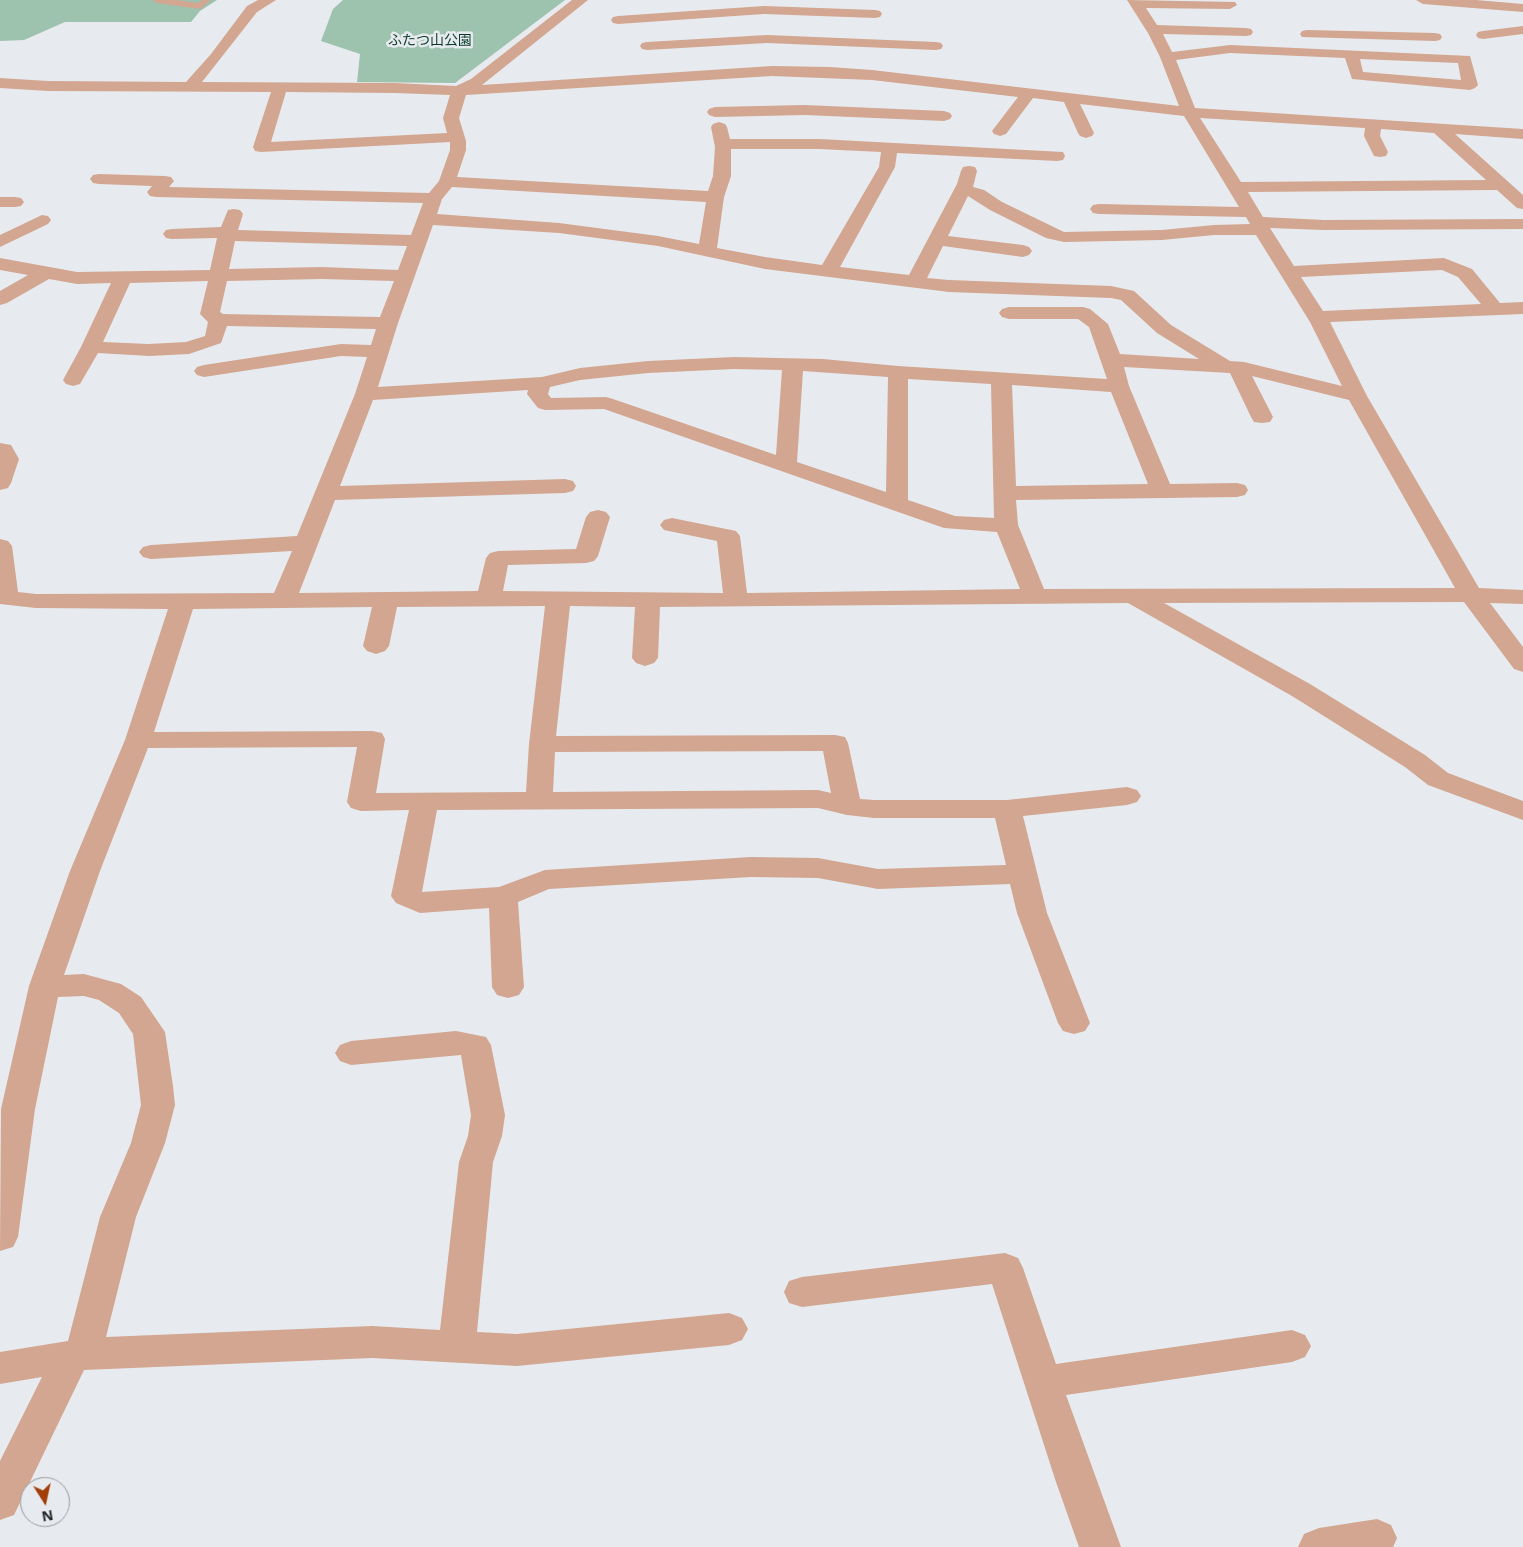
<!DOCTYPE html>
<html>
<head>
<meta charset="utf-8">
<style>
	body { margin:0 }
	#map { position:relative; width:1523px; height:1547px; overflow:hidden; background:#e7ebef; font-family:"Noto Sans",sans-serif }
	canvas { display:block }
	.north { position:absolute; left:20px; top:1477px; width:50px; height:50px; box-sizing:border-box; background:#e7ebef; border:1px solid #989b9e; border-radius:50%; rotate:170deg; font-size:14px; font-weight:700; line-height:20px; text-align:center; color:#212224 }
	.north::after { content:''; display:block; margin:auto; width:18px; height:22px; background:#a23e08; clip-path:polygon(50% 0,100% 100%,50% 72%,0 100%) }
</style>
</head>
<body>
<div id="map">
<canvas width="1523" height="1547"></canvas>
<div class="north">N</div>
</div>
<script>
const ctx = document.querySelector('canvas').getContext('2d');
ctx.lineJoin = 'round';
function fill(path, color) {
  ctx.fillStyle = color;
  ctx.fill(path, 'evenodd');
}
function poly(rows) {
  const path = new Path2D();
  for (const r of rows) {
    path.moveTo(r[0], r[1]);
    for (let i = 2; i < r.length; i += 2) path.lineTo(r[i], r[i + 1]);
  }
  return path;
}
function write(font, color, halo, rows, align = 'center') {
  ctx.font = font + ' "Noto Sans","Noto Sans JP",sans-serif';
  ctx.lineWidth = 5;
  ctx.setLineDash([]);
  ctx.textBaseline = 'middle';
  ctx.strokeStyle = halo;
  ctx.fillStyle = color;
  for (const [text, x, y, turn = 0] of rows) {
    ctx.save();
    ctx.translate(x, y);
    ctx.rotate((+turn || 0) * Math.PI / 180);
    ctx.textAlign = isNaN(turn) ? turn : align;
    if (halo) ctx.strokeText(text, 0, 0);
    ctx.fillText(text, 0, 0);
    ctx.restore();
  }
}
fill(poly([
	[0,0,217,0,200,11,191,22,65,22,24,40,0,41],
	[343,0,565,0,455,83,357,82,360,54,321,41,333,9]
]), '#9dc2ad');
fill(poly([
	[153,0,176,0,198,3,202,0,211,0,200,9,157,3,153,0]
]), '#d2a690');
fill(poly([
	[258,0,276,0,257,12,202,82,395,83,456,86,471,79,572,0,588,0,482,85,772,66,830,67,872,70,1179,106,1160,57,1148,33,1127,0,1235,2,1237,5,1230,9,1146,8,1157,25,1246,28,1251,29,1253,32,1251,35,1246,36,1163,34,1172,52,1230,45,1470,56,1478,85,1475,88,1470,90,1352,79,1345,58,1230,53,1176,60,1195,108,1523,129,1523,139,1455,134,1523,195,1523,209,1517,208,1497,190,1248,192,1263,217,1324,220,1523,219,1523,229,1324,230,1270,228,1294,266,1444,258,1472,269,1500,303,1523,302,1523,314,1330,322,1367,396,1479,588,1523,590,1523,604,1490,603,1523,647,1523,672,1514,669,1464,602,1164,603,1310,684,1425,755,1448,773,1523,801,1523,820,1428,785,1405,767,1292,696,1128,603,660,607,658,658,654,663,645,666,636,663,632,658,635,607,570,606,556,736,835,735,845,737,848,743,860,799,874,800,1007,800,1127,787,1137,790,1141,796,1137,802,1127,805,1023,816,1047,913,1090,1023,1085,1031,1074,1034,1063,1031,1058,1023,1017,913,1010,884,878,889,818,878,751,877,549,889,518,902,524,987,519,995,508,998,497,995,492,987,489,908,420,913,396,903,391,896,409,810,361,811,351,808,347,802,357,747,148,748,100,871,64,975,84,974,121,984,141,997,165,1032,173,1086,175,1105,165,1143,136,1217,106,1337,372,1326,440,1330,459,1162,468,1136,471,1115,461,1055,351,1065,340,1061,335,1053,340,1045,351,1041,456,1031,486,1037,491,1045,505,1115,502,1136,493,1162,477,1332,517,1334,729,1313,742,1318,748,1329,742,1340,729,1345,517,1366,372,1358,84,1370,14,1515,0,1520,0,1461,42,1377,0,1384,0,1352,68,1341,100,1217,131,1143,141,1105,133,1034,119,1013,99,1000,84,996,58,997,35,1109,18,1237,13,1247,0,1251,1,1109,29,986,70,871,125,740,168,609,36,608,0,604,0,539,8,541,12,546,18,592,36,594,274,593,292,551,151,559,143,557,139,552,143,547,151,545,297,536,355,394,367,357,341,356,204,377,197,375,194,371,197,367,204,365,341,344,371,345,376,329,227,326,221,343,189,354,149,356,98,353,80,384,73,386,66,384,63,380,81,347,111,283,77,284,49,279,7,303,0,305,0,291,28,275,0,270,0,258,77,272,210,270,217,238,172,239,166,238,163,234,166,230,172,229,221,227,228,210,234,209,240,210,243,214,238,230,411,235,423,203,156,197,150,196,147,192,152,186,99,184,93,183,90,179,93,175,99,174,165,176,171,177,174,181,169,187,429,193,439,181,450,150,450,142,261,152,255,151,253,147,271,92,48,91,0,88,0,78,48,81,186,82,211,54,247,6,258,0],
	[1360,59,1458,63,1461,80,1363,72,1360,59],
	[772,76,872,80,1018,97,992,131,994,134,1000,136,1006,134,1033,98,1064,102,1078,133,1080,136,1086,138,1092,136,1094,133,1080,104,1184,116,1239,207,1099,204,1093,205,1090,209,1093,213,1099,214,1246,217,1250,224,1214,225,1162,230,1064,232,1002,202,984,190,973,187,977,171,975,167,969,166,963,167,961,171,957,184,909,275,840,267,895,167,897,153,1057,161,1063,160,1065,156,1063,152,819,139,730,139,727,127,725,124,719,122,713,124,711,127,715,147,713,176,708,191,457,177,466,150,466,141,459,118,466,95,772,76],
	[286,92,395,93,450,95,443,118,447,133,271,142,286,92],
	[1200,118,1365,128,1364,136,1374,156,1380,157,1386,156,1388,152,1380,136,1381,129,1434,133,1486,180,1241,182,1200,118],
	[731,149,819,149,881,152,879,167,822,265,765,257,717,248,724,197,731,176,731,149],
	[452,187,706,202,699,244,658,236,559,223,437,214,442,199,452,187],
	[968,196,990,210,1046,238,1064,242,1162,240,1214,235,1256,235,1310,322,1342,386,1244,362,1230,361,1171,325,1134,291,1111,286,949,280,927,278,943,246,1023,257,1029,255,1032,251,1029,247,1023,245,948,236,968,196],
	[433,225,559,233,658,246,765,269,949,292,1111,298,1121,300,1157,333,1199,359,1120,354,1108,324,1090,309,1083,307,1009,307,1002,309,999,313,1002,317,1009,319,1078,319,1089,327,1107,379,898,366,823,359,734,357,648,361,580,368,542,377,378,387,398,323,433,225],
	[235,241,407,246,398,270,322,267,229,269,235,241],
	[1442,270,1458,277,1481,304,1323,311,1301,277,1442,270],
	[322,279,394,281,380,317,223,314,220,312,227,281,322,279],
	[208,281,200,314,208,322,205,336,186,342,149,344,103,342,130,283,208,281],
	[1124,367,1230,373,1251,417,1254,422,1262,423,1270,422,1273,417,1252,376,1349,400,1455,588,1044,589,1018,525,1016,500,1237,497,1245,495,1248,490,1245,485,1237,483,1170,484,1129,386,1124,367],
	[734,369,782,370,776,455,613,399,606,397,551,398,548,394,550,387,580,380,648,373,734,369],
	[803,371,888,377,886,492,797,462,803,371],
	[908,379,991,384,994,518,955,516,908,500,908,379],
	[1012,385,1111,392,1148,484,1016,486,1012,385],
	[528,390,527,394,538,408,545,410,604,409,944,528,997,532,1020,589,747,593,740,536,736,531,672,518,664,520,660,525,664,530,717,541,723,593,503,591,508,565,586,563,594,561,598,556,610,517,606,512,598,510,590,512,586,517,576,549,498,551,490,553,486,558,478,591,299,593,335,500,565,493,573,491,576,486,573,481,565,479,340,486,373,400,528,390],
	[545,606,529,744,526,792,376,793,385,739,382,733,372,731,154,732,193,609,372,607,363,646,367,651,376,654,385,651,389,646,397,607,545,606],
	[823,751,831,793,818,790,553,792,555,752,823,751],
	[818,808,847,815,874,818,995,818,1006,865,878,869,818,858,751,857,545,870,499,887,422,892,437,810,818,808],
	[1416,0,1476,0,1523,4,1523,12,1423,4,1416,0],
	[764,6,875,10,880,11,882,14,880,17,875,18,764,14,618,24,613,23,611,20,613,17,618,16,764,6],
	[1523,26,1523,34,1483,39,1478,38,1476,35,1478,32,1483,31,1523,26],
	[1307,30,1435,33,1440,34,1442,37,1440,40,1435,41,1302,37,1300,34,1302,31,1307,30],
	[767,35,936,42,941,43,943,46,941,49,936,50,767,43,647,50,642,49,640,46,642,43,647,42,767,35],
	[805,105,944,111,950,113,952,116,950,119,944,121,805,115,715,117,709,115,707,112,709,109,715,107,805,105],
	[0,197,15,197,21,198,24,202,21,206,15,207,0,207,0,197],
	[42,215,48,216,51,220,48,224,0,247,0,235,42,215],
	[0,443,11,445,19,459,11,483,8,488,0,490,0,443],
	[1005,1253,1018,1258,1023,1268,1056,1364,1292,1330,1305,1335,1311,1346,1305,1357,1292,1362,1066,1395,1121,1547,1079,1547,1056,1482,992,1284,802,1307,789,1303,784,1292,789,1281,802,1277,1005,1253],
	[1377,1519,1391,1525,1397,1538,1393,1547,1298,1547,1304,1534,1319,1528,1377,1519]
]), '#d2a690');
write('14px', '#0a3a26', '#e7ebef', [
	["ふたつ山公園",430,41]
]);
</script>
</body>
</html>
